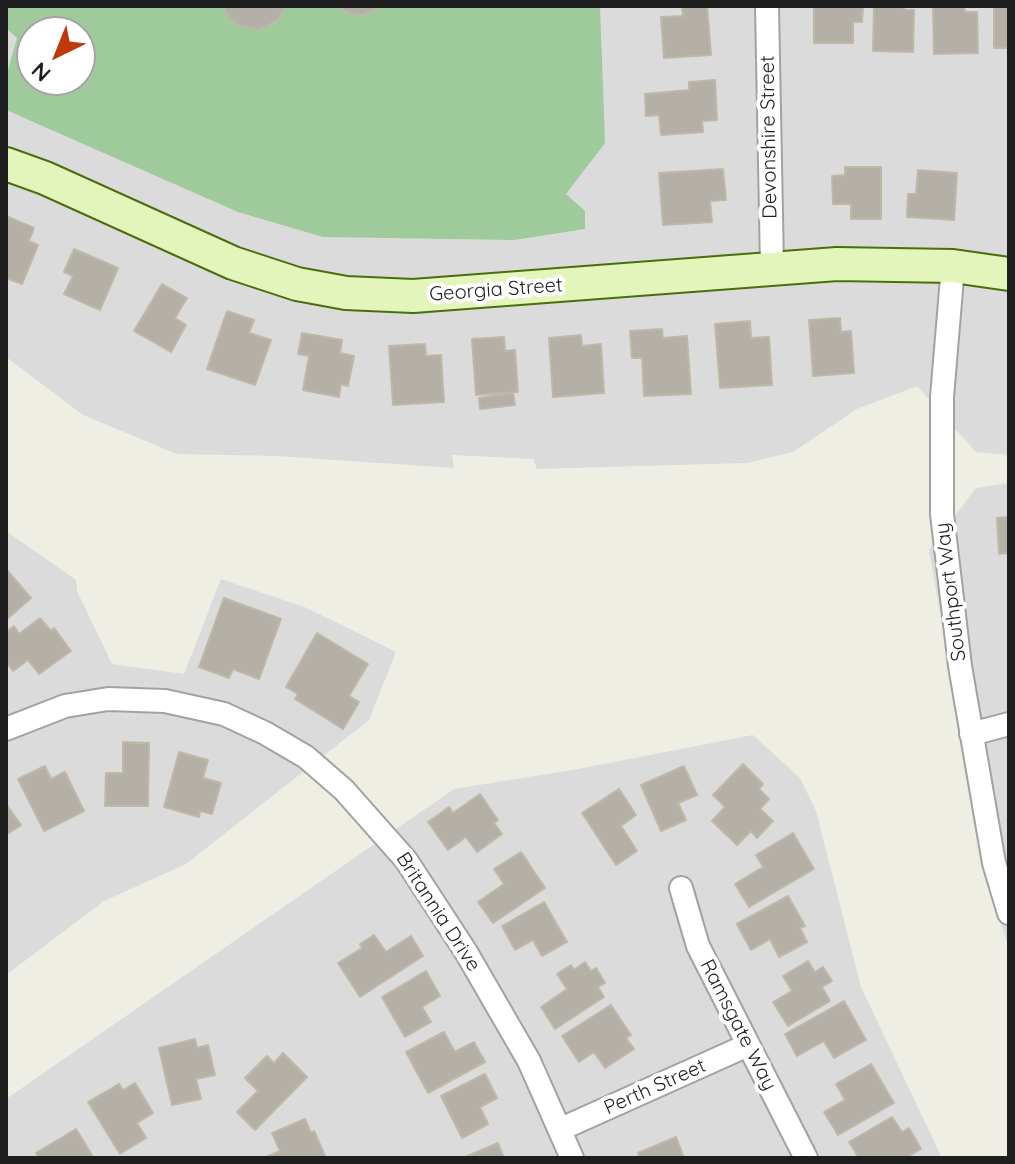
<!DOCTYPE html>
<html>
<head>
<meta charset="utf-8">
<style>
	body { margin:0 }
	#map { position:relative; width:1015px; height:1164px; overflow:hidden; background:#eeeee5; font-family:Quicksand,sans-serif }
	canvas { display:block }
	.frame { position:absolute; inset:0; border:8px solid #1e1e1e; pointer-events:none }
	.north { position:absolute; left:16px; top:16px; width:80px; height:80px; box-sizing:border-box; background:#fff; border:2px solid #a5a5a5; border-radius:50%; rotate:223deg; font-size:22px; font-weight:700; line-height:32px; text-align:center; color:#1e1e1e }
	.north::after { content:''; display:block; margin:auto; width:28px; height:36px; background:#bf390d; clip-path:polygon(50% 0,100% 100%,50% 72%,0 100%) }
</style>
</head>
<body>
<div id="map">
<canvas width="1015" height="1164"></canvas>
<div class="frame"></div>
<div class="north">N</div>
</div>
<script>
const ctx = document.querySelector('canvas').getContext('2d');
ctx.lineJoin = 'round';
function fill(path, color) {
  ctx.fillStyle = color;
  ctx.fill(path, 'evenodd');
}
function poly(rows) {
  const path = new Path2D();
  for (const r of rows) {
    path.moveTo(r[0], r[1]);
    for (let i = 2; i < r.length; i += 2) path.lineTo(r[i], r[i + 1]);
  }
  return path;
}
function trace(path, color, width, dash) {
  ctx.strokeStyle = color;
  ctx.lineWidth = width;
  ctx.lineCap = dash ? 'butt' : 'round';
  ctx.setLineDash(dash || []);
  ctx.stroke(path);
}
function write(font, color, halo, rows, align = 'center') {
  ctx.font = font + ' Quicksand,sans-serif';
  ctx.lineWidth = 8;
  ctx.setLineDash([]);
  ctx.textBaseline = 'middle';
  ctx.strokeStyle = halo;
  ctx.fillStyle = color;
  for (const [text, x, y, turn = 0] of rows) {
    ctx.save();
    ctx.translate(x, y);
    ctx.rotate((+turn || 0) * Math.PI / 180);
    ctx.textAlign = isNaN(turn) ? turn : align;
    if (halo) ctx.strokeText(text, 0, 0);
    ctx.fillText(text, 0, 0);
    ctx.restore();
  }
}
fill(poly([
	[6,6,1009,6,1009,455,976,452,917,386,857,409,793,452,747,463,537,469,533,459,452,455,454,468,276,456,177,454,83,415,6,357],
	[32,32,80,32,80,80,32,80],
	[1009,483,1009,948,987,883,929,550,976,488],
	[6,531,76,580,77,591,112,664,184,674,221,579,307,608,396,652,369,720,186,864,104,901,6,975],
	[753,735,800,778,816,811,861,987,942,1158,6,1158,6,1099,454,789,578,769]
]), '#dcdbdb');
fill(poly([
	[6,6,600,6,605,143,566,194,585,211,585,229,514,240,323,237,238,212,6,110,6,77,17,38,6,28],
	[32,32,80,32,80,80,32,80]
]), '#9fcb9c');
const building = poly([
	[223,6,286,6,278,20,259,30,238,25,229,18,223,6],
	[336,6,381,6,363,15,352,14,336,6],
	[707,6,711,55,664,58,661,17,683,16,682,7,707,6],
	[814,6,863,6,862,22,853,22,853,43,814,43,814,6],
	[874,6,904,6,904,10,914,10,913,52,873,51,874,6],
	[933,6,964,6,965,12,977,12,978,53,934,54,933,6],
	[994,6,1009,6,1009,48,994,48,994,6],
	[715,80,717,120,702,121,703,132,661,135,659,115,646,116,645,94,689,90,689,82,715,80],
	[845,167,881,167,881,219,851,219,851,204,833,204,832,176,845,175,845,167],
	[723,169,726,200,710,201,712,222,663,225,659,173,723,169],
	[918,170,957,173,954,220,907,217,908,194,916,194,918,170],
	[6,216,34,228,29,241,38,245,22,284,6,278,6,216],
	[74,249,118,268,100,310,64,294,73,276,64,272,74,249],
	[162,284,187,298,175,318,186,325,171,352,134,331,162,284],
	[227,311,254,320,249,333,271,340,255,385,207,369,227,311],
	[840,318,841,332,851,331,854,373,813,376,809,320,840,318],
	[750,321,751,338,769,337,772,385,720,388,715,324,750,321],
	[662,329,663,338,687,336,691,394,644,396,642,358,632,358,630,331,662,329],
	[302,333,342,340,340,353,354,356,348,386,341,384,339,397,303,390,309,356,298,354,302,333],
	[581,335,582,346,601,344,604,393,553,397,549,338,581,335],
	[504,337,505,351,515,350,518,392,476,395,472,339,504,337],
	[425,344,426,356,441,355,444,402,393,405,389,346,425,344],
	[513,393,515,405,480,409,479,398,513,393],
	[1009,517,1009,553,999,554,997,518,1009,517],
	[6,569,31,598,6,620,6,569],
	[224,598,281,619,259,679,233,669,229,678,199,667,224,598],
	[40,618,51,631,54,628,71,651,39,674,28,660,13,671,6,661,6,632,14,626,19,634,40,618],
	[317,633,368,664,349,696,359,702,343,729,295,699,298,694,286,687,317,633],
	[123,742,149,743,148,806,105,806,106,773,123,773,123,742],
	[179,752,208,760,203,778,221,783,212,814,200,811,199,817,164,807,179,752],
	[743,764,763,784,759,789,769,799,760,809,773,821,757,838,751,831,737,845,712,821,725,807,713,795,743,764],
	[45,766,51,779,65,772,84,811,44,831,18,779,45,766],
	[684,766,697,795,678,803,686,820,661,831,641,785,684,766],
	[619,789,636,815,621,826,637,851,616,865,582,813,619,789],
	[480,794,498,820,494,823,502,834,477,852,466,837,448,850,428,822,449,807,453,813,480,794],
	[6,804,21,825,6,835,6,804],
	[793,833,814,869,749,907,735,884,763,867,756,855,793,833],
	[521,852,545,888,493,923,478,902,504,884,494,869,521,852],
	[788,896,805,926,800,928,807,942,779,957,770,939,751,950,737,924,788,896],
	[544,902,567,942,542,956,533,940,515,950,502,926,544,902],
	[374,935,386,952,411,936,423,956,360,997,338,963,362,948,360,944,374,935],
	[808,961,815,972,823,967,832,981,822,987,830,1001,788,1026,773,1002,792,991,783,976,808,961],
	[585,962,591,971,596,968,605,983,598,987,604,997,555,1029,541,1007,567,989,557,974,571,965,574,970,585,962],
	[426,971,440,996,422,1007,431,1022,405,1037,382,997,426,971],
	[844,1001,866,1040,834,1058,824,1041,797,1056,785,1034,844,1001],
	[611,1005,631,1035,626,1038,634,1049,605,1068,594,1052,579,1062,562,1036,611,1005],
	[444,1032,455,1052,474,1042,485,1062,428,1093,406,1052,444,1032],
	[195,1039,197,1048,208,1045,215,1075,196,1079,201,1099,172,1105,159,1048,195,1039],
	[283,1053,307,1077,255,1130,237,1112,258,1091,245,1078,267,1056,274,1063,283,1053],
	[871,1064,894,1103,838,1135,824,1112,845,1100,836,1084,871,1064],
	[485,1074,497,1098,480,1107,488,1124,462,1138,441,1096,485,1074],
	[135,1083,153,1113,137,1123,146,1138,120,1154,88,1102,119,1084,123,1090,135,1083],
	[892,1117,902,1132,909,1128,921,1149,905,1158,859,1158,849,1142,892,1117],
	[305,1119,311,1133,314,1131,326,1158,264,1158,280,1151,272,1133,305,1119],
	[76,1129,92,1155,87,1158,39,1158,36,1153,76,1129],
	[676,1137,684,1158,640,1158,638,1153,676,1137],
	[498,1143,504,1158,463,1158,498,1143]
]);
fill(building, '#b4b0a8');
trace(building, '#bfb8a8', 2);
const street = poly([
	[767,6,772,267],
	[953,266,942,397,942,514,960,666,994,863,1009,913],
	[6,729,65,706,108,699,165,701,224,714,265,733,306,757,344,790,406,860,466,952,529,1061,572,1158],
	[971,734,1009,724],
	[681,888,698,946,806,1158],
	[561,1129,748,1045]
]);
const secondary = poly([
	[6,164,45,178,233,263,297,284,346,293,413,296,837,264,953,266,1009,274]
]);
trace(street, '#a2a2a2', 26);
trace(secondary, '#4b6e0c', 36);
trace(street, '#fff', 22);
trace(secondary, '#e4f5bc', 32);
write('20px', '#1e1e1e', '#fff', [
	["Devonshire Street",769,137,-91],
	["Georgia Street",496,290,-4],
	["Southport Way",951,592,-97],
	["Britannia Drive",438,912,57],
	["Ramsgate Way",738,1025,63],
	["Perth Street",655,1087,-24]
]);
</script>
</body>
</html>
